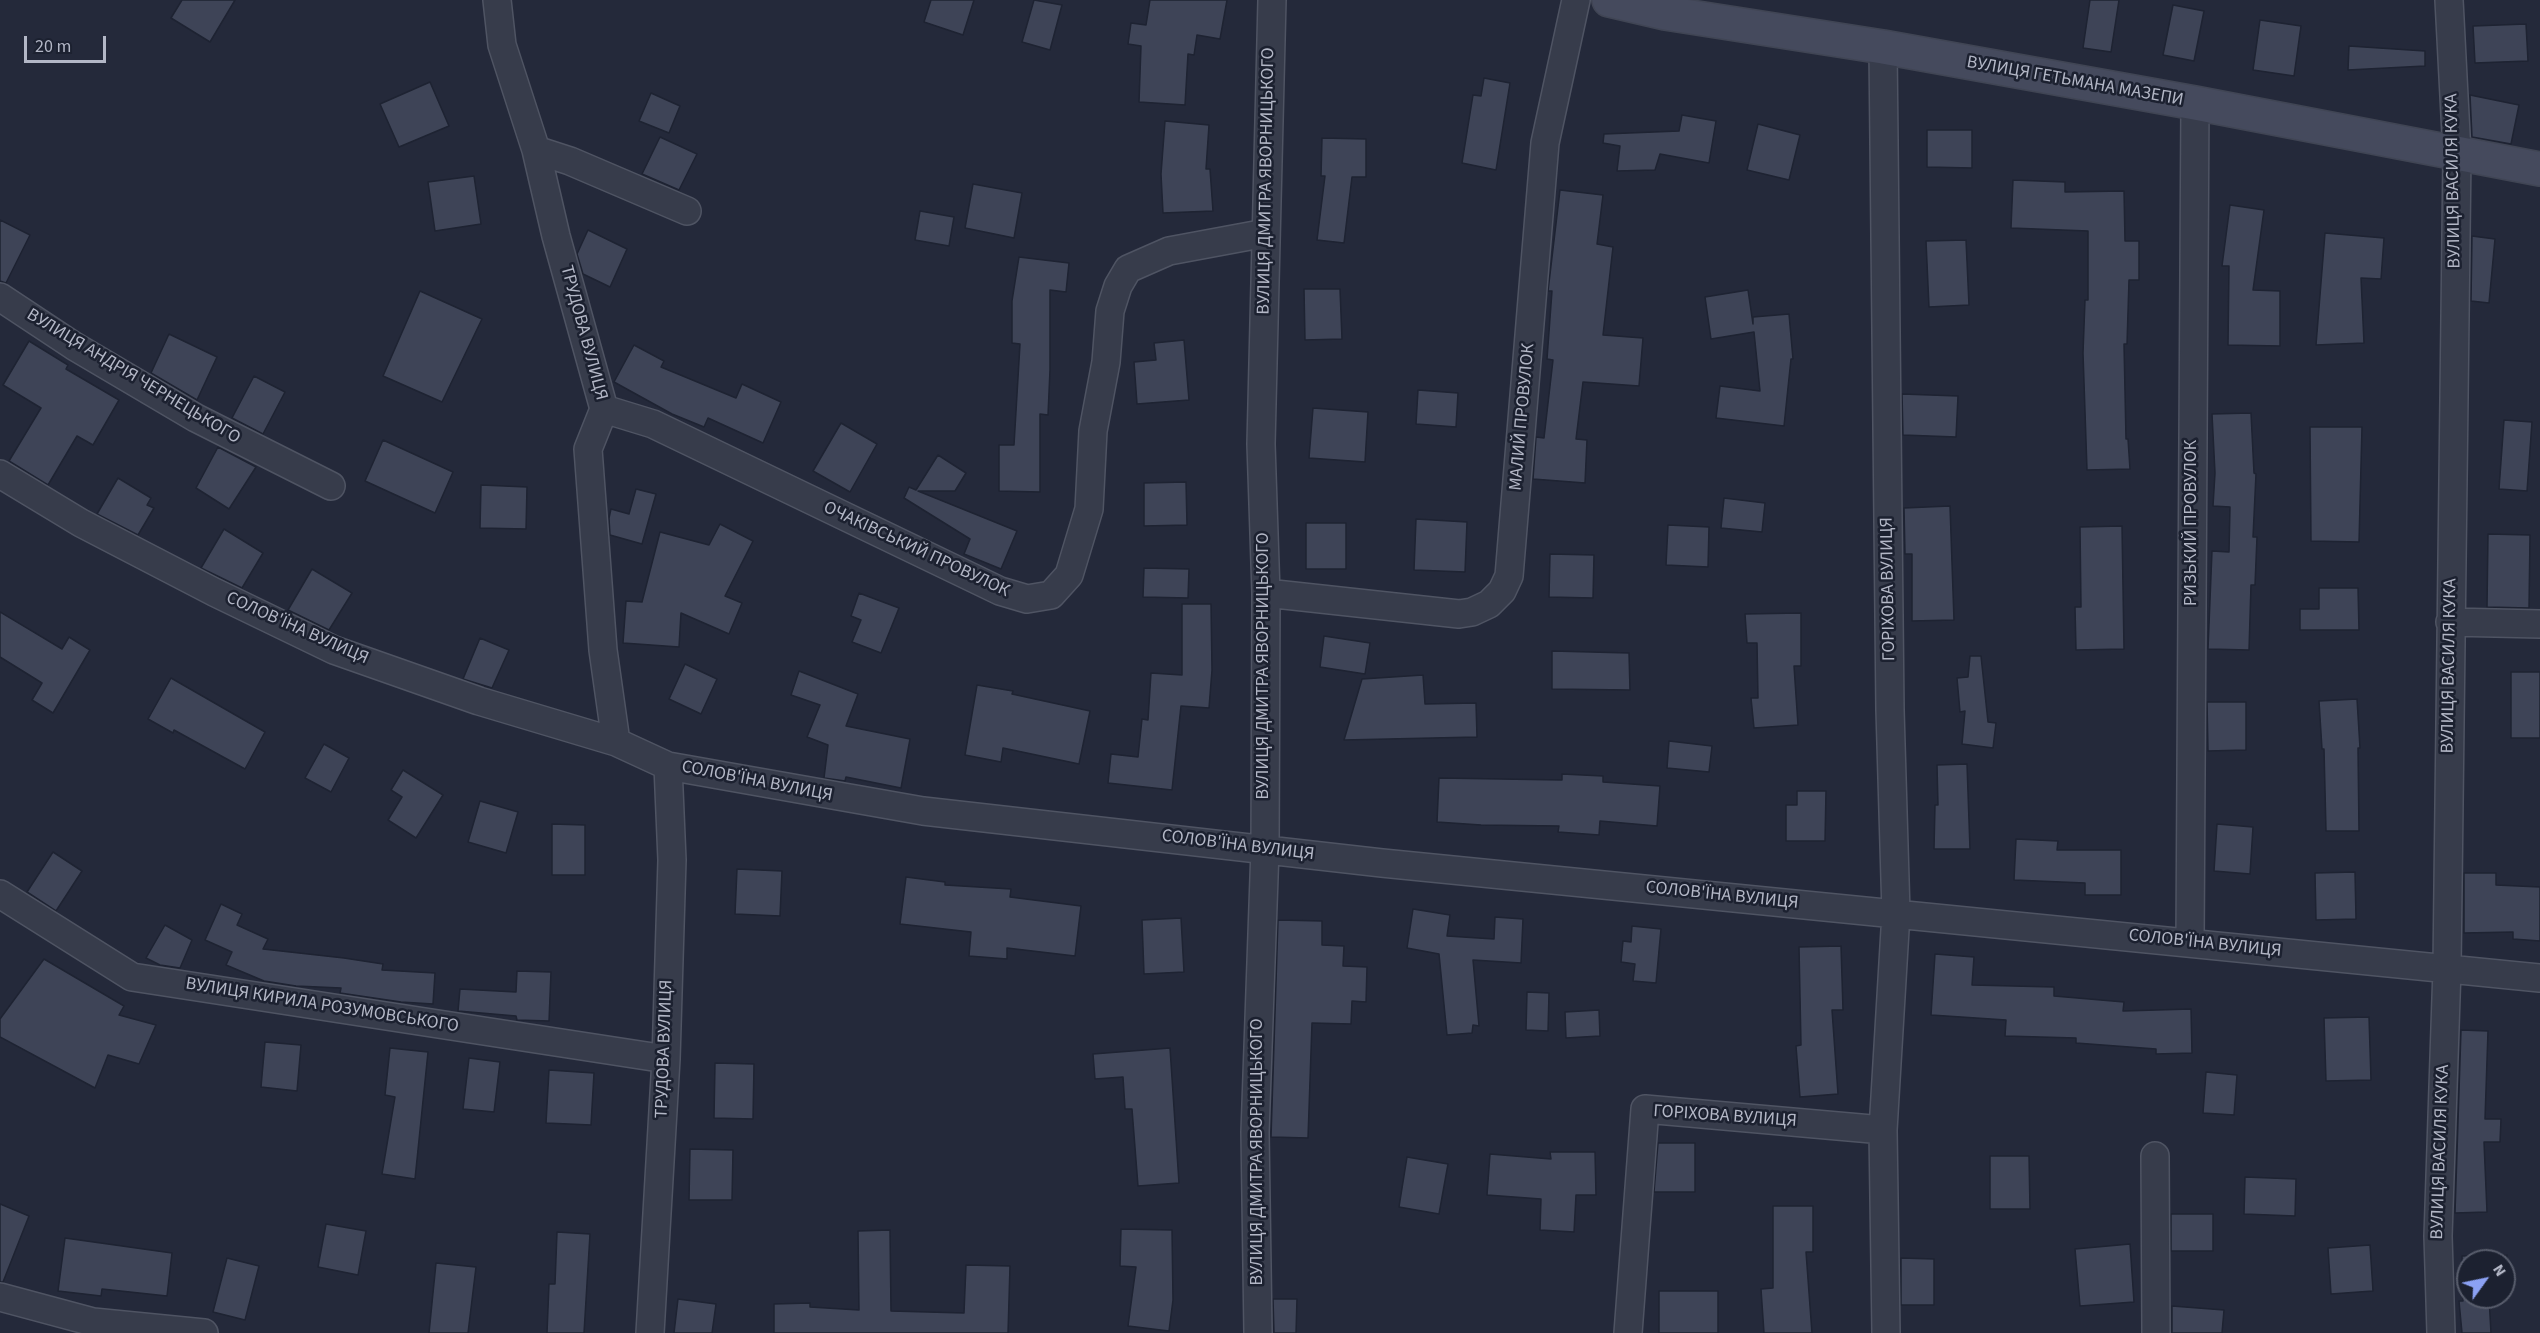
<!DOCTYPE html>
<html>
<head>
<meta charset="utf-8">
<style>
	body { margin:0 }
	#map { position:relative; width:2540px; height:1333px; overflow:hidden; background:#24293a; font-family:"Source Sans 3",sans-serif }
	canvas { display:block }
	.north { position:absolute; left:2456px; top:1249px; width:60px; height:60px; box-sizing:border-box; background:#1c2130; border:2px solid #585d6c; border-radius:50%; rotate:57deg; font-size:16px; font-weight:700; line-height:24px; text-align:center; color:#b3b7c6 }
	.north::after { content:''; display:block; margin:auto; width:21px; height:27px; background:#8ba1f3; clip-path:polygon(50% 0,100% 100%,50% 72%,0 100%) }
	.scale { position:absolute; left:24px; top:36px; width:82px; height:27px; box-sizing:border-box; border:3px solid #b3b7c6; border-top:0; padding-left:8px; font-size:18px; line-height:21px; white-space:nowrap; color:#b3b7c6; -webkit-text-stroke:4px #1c2130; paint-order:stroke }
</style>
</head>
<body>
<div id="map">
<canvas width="2540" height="1333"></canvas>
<div class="north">N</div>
<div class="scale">20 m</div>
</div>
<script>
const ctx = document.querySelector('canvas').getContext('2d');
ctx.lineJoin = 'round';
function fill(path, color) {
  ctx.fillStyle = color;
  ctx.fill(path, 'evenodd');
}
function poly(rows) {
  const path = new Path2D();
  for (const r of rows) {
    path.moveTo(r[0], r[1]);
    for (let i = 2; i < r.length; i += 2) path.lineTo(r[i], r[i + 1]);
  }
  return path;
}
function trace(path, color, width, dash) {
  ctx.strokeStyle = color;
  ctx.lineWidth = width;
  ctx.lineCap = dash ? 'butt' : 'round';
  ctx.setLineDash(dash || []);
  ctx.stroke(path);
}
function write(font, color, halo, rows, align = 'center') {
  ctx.font = font + ' "Source Sans 3",sans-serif';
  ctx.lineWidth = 5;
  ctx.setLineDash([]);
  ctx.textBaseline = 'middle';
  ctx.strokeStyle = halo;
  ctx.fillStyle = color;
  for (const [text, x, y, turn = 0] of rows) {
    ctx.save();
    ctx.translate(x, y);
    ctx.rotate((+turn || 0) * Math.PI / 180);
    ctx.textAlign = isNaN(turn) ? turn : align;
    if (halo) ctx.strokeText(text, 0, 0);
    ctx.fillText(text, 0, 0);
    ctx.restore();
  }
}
const building = poly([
	[182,0,235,0,210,42,171,18,182,0],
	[931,0,974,0,963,35,924,22,931,0],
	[1034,0,1062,5,1050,50,1022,42,1034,0],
	[1150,0,1227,0,1220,39,1197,35,1194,55,1188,54,1185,105,1139,102,1141,46,1128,44,1131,23,1146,25,1150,0],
	[2090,0,2119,0,2111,52,2083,48,2090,0],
	[2173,5,2204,11,2194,61,2163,55,2173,5],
	[2260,20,2301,26,2294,76,2253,70,2260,20],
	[2526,24,2528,61,2475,63,2473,26,2526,24],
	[2349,46,2425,51,2425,66,2348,70,2349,46],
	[1484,78,1510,83,1496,170,1462,163,1473,95,1481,96,1484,78],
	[430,82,449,126,399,147,380,104,430,82],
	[651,93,680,106,669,133,639,121,651,93],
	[2470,95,2519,105,2511,144,2472,137,2470,95],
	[1682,115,1716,121,1709,163,1660,154,1655,170,1617,171,1620,146,1603,143,1604,134,1679,131,1682,115],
	[1165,121,1209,125,1206,169,1210,169,1213,211,1163,213,1161,174,1165,121],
	[1758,124,1800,135,1789,180,1747,170,1758,124],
	[1927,130,1972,130,1972,168,1927,167,1927,130],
	[660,137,697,154,679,190,642,174,660,137],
	[1322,138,1366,139,1366,177,1352,177,1344,243,1317,240,1325,176,1321,176,1322,138],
	[474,176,481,224,435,231,428,182,474,176],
	[2013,180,2065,182,2065,192,2124,191,2125,241,2139,241,2139,280,2129,280,2127,344,2124,344,2126,439,2128,439,2130,469,2087,470,2083,353,2085,300,2088,300,2088,231,2011,228,2013,180],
	[973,184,1022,193,1014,238,965,228,973,184],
	[1560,190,1603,195,1597,244,1613,247,1603,335,1643,338,1639,386,1583,382,1576,439,1587,440,1585,483,1533,479,1536,437,1544,438,1553,360,1547,359,1552,291,1548,291,1560,190],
	[2230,205,2264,210,2253,290,2280,291,2280,346,2228,345,2229,266,2222,266,2230,205],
	[920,211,954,217,949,246,915,240,920,211],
	[0,220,30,235,6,283,0,281,0,220],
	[588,230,627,249,610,287,583,274,577,254,588,230],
	[2325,233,2384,238,2381,279,2361,278,2364,343,2316,345,2325,233],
	[2472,236,2495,239,2489,303,2471,301,2472,236],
	[1966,240,1969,305,1929,307,1926,241,1966,240],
	[1019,257,1069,263,1066,292,1050,290,1050,370,1048,415,1040,414,1040,492,999,491,999,445,1014,445,1020,344,1012,343,1012,301,1019,257],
	[1304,289,1340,289,1342,339,1305,340,1304,289],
	[1748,290,1753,324,1753,317,1789,314,1793,359,1791,359,1784,426,1716,418,1720,386,1760,391,1754,332,1711,339,1705,297,1748,290],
	[420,291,482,319,442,402,383,376,420,291],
	[169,334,217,357,197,400,151,373,169,334],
	[1184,340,1189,400,1137,404,1134,362,1156,360,1154,343,1184,340],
	[29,341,68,365,66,369,119,400,93,445,77,436,48,485,9,461,41,408,3,385,29,341],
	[634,345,664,361,661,367,736,398,742,384,781,402,763,443,708,418,704,427,672,414,614,382,634,345],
	[254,376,285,392,263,434,232,418,254,376],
	[1418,390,1458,393,1456,427,1416,424,1418,390],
	[1902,394,1958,396,1956,437,1903,435,1902,394],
	[1313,408,1368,412,1365,462,1309,458,1313,408],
	[2251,413,2254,473,2256,474,2253,537,2257,537,2255,585,2251,585,2249,650,2208,649,2212,551,2229,552,2230,507,2213,506,2215,473,2212,414,2251,413],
	[2504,420,2532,422,2527,491,2499,489,2504,420],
	[841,423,877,444,850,492,813,471,841,423],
	[2310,427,2362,427,2359,542,2311,541,2310,427],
	[383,440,453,472,435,513,365,481,383,440],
	[218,447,256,467,229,509,196,488,218,447],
	[938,455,966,473,955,491,918,491,1017,531,1001,569,964,554,970,539,904,498,909,487,916,490,938,455],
	[118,478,151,498,147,505,154,508,138,535,97,514,118,478],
	[1186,482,1187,525,1144,526,1144,483,1186,482],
	[481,485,527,487,526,529,480,528,481,485],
	[636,489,656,494,642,544,610,535,609,518,611,509,629,514,636,489],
	[1724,498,1765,503,1762,532,1721,528,1724,498],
	[1950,506,1954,620,1912,621,1912,554,1905,554,1904,508,1950,506],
	[1416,519,1467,522,1465,572,1414,570,1416,519],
	[1306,523,1346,523,1346,569,1306,569,1306,523],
	[720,524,753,541,725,596,742,603,729,634,681,613,679,647,623,643,626,601,642,602,660,532,709,545,720,524],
	[1668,525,1709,527,1708,567,1666,565,1668,525],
	[2122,526,2124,649,2076,650,2075,607,2081,607,2080,527,2122,526],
	[224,529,263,553,242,588,201,568,224,529],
	[2488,534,2530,535,2529,608,2487,607,2488,534],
	[1550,554,1594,555,1593,598,1549,597,1550,554],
	[1144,568,1189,569,1188,598,1143,597,1144,568],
	[312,569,352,593,329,630,288,610,312,569],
	[2319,588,2358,588,2359,630,2300,630,2300,609,2319,609,2319,588],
	[859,593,899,608,881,653,852,642,861,620,851,616,859,593],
	[1182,604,1211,604,1212,670,1209,708,1181,706,1172,790,1108,783,1111,754,1138,757,1142,719,1148,720,1151,673,1182,675,1182,604],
	[0,612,62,649,69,637,90,650,53,713,32,700,42,683,0,657,0,612],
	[1801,613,1801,666,1794,666,1798,725,1754,728,1751,698,1758,698,1757,643,1747,643,1745,614,1801,613],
	[1324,636,1370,643,1365,674,1320,667,1324,636],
	[480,638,509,650,492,688,463,679,480,638],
	[1552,651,1629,653,1630,690,1552,689,1552,651],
	[1970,656,1981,656,1988,722,1996,723,1993,748,1962,744,1965,711,1960,712,1957,678,1968,677,1970,656],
	[685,664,717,679,701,714,669,699,685,664],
	[799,671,858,694,846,726,910,739,901,788,846,777,845,781,824,778,828,745,807,737,820,705,791,695,799,671],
	[2511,672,2540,672,2540,738,2511,738,2511,672],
	[1423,675,1425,704,1476,703,1477,737,1344,740,1362,679,1423,675],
	[171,678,265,732,245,769,174,730,173,733,148,719,171,678],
	[977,685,1013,691,1012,694,1090,711,1079,764,1003,748,1001,762,965,755,977,685],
	[2357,699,2360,748,2358,748,2359,831,2326,831,2324,749,2322,749,2319,701,2357,699],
	[2207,702,2246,702,2246,750,2208,751,2207,702],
	[1669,741,1712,746,1709,772,1667,768,1669,741],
	[324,744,349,758,331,792,305,778,324,744],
	[1967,764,1970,849,1934,849,1935,805,1938,805,1937,765,1967,764],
	[403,770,443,795,416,838,388,820,402,797,391,790,403,770],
	[1562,774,1603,776,1603,782,1660,786,1657,826,1600,821,1599,835,1558,832,1559,826,1481,825,1437,822,1439,778,1562,780,1562,774],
	[1797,791,1826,791,1825,841,1786,841,1786,805,1797,805,1797,791],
	[480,801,518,812,506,853,468,842,480,801],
	[552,824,585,825,585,875,552,875,552,824],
	[2217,824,2253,827,2250,874,2214,871,2217,824],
	[2016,839,2058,841,2057,850,2121,850,2121,895,2085,895,2085,883,2014,880,2016,839],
	[53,852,82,871,56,911,27,892,53,852],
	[737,869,782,871,780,916,735,914,737,869],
	[2355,872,2356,919,2316,920,2315,873,2355,872],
	[2464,873,2496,873,2496,885,2540,887,2540,941,2513,939,2513,932,2464,933,2464,873],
	[906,877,945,882,945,885,1011,889,1010,897,1081,906,1075,956,1007,948,1007,959,969,956,971,932,900,924,906,877],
	[221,904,242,914,237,925,268,939,263,949,344,958,383,964,382,970,435,973,433,1004,401,1002,340,993,341,988,296,986,264,981,226,965,232,952,205,940,221,904],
	[1413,909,1450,915,1447,936,1494,939,1495,917,1523,919,1521,963,1473,960,1479,1026,1473,1025,1472,1033,1447,1035,1439,954,1407,948,1413,909],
	[1181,918,1184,972,1144,974,1142,920,1181,918],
	[1278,920,1322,921,1322,945,1344,946,1343,966,1367,967,1366,1002,1352,1001,1351,1024,1312,1023,1308,1138,1271,1137,1278,920],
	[165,925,192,940,180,968,160,965,146,958,165,925],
	[1632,926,1661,929,1656,983,1633,981,1635,964,1621,962,1623,941,1631,942,1632,926],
	[1841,946,1843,1010,1832,1010,1838,1094,1800,1097,1796,1046,1801,1045,1799,947,1841,946],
	[1935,954,1974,957,1972,985,2054,987,2054,996,2124,1002,2123,1011,2191,1009,2192,1053,2156,1054,2156,1049,2076,1043,2076,1038,2005,1036,2006,1020,1931,1015,1935,954],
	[44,959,124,1006,119,1015,156,1025,139,1064,108,1055,95,1088,0,1037,0,1019,44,959],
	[517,971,551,972,549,1021,517,1020,516,1016,458,1011,460,989,516,992,517,971],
	[1527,992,1549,993,1548,1031,1526,1030,1527,992],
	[1599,1010,1600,1036,1566,1038,1565,1012,1599,1010],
	[2369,1017,2371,1080,2326,1081,2324,1018,2369,1017],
	[2461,1030,2488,1031,2485,1119,2501,1119,2500,1142,2484,1142,2487,1212,2455,1213,2461,1030],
	[265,1042,301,1045,297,1091,261,1087,265,1042],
	[390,1048,428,1052,415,1179,382,1174,395,1097,385,1095,390,1048],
	[1170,1048,1179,1183,1138,1186,1132,1109,1125,1109,1123,1077,1095,1079,1093,1054,1170,1048],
	[469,1058,500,1062,494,1112,463,1109,469,1058],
	[715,1063,754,1064,753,1119,714,1118,715,1063],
	[549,1070,594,1073,591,1125,546,1123,549,1070],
	[2206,1072,2237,1075,2234,1115,2203,1113,2206,1072],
	[1658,1143,1695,1143,1695,1192,1654,1192,1658,1143],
	[690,1149,733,1150,732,1200,689,1200,690,1149],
	[1550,1152,1595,1152,1596,1195,1576,1195,1574,1232,1540,1230,1541,1199,1487,1195,1490,1154,1551,1159,1550,1152],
	[1990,1156,2029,1156,2030,1209,1990,1209,1990,1156],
	[1407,1157,1448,1164,1439,1214,1399,1207,1407,1157],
	[2245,1177,2296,1179,2295,1216,2244,1214,2245,1177],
	[0,1204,29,1216,3,1282,0,1282,0,1204],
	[1773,1206,1813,1206,1813,1252,1806,1252,1812,1333,1764,1333,1761,1289,1773,1288,1773,1206],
	[2171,1214,2213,1214,2213,1251,2171,1251,2171,1214],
	[326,1224,366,1231,358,1275,318,1267,326,1224],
	[1121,1229,1172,1230,1173,1300,1169,1331,1128,1326,1136,1267,1120,1266,1121,1229],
	[890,1230,891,1311,964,1313,966,1265,1010,1266,1008,1333,774,1333,774,1304,810,1303,810,1307,859,1310,858,1231,890,1230],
	[557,1232,590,1234,584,1333,547,1333,549,1284,555,1284,557,1232],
	[65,1238,172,1253,167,1296,102,1289,101,1296,58,1291,65,1238],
	[2130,1244,2134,1302,2080,1306,2075,1249,2130,1244],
	[2370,1245,2373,1291,2331,1294,2328,1248,2370,1245],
	[2507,1255,2508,1288,2504,1288,2504,1261,2468,1261,2468,1297,2489,1297,2491,1333,2462,1333,2459,1301,2463,1301,2462,1256,2507,1255],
	[227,1258,259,1266,245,1320,213,1312,227,1258],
	[1901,1258,1934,1259,1934,1305,1901,1305,1901,1258],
	[436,1263,476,1267,468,1333,429,1333,436,1263],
	[1659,1291,1718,1291,1718,1333,1659,1333,1659,1291],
	[678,1299,716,1304,712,1333,674,1333,678,1299],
	[1273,1299,1297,1299,1296,1333,1274,1333,1273,1299],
	[2172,1306,2224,1310,2222,1333,2172,1333,2172,1306]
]);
fill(building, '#3e4457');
trace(building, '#1e2332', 1.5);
const street = poly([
	[497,0,502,45,536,150,556,236,604,409,588,449,603,650,616,742],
	[1883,47,1890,710,1896,913,1883,1130,1886,1333],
	[536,150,570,161,687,211],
	[0,297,74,346,196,418,331,486],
	[604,409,653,424,1000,591,1027,599,1051,595,1069,575,1089,509,1093,431,1106,362,1110,311,1118,286,1128,269,1169,251,1266,233],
	[0,474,81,523,214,592,334,650,479,701,616,742,668,766,923,811,1382,863,2540,978],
	[1266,593,1459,614,1472,612,1489,604,1502,591,1509,576,1545,143,1576,0],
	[2450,622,2540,624],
	[0,894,132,977,666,1059],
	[2190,943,2195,103],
	[2155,1156,2156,1333],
	[0,1297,93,1322,204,1333],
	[650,1333,666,1059,672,860,668,766],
	[1258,1333,1255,1132,1265,849,1266,593,1261,444,1272,0],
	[1628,1333,1645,1109,1883,1130],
	[2441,1333,2438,1236,2447,968,2457,154,2449,0]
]);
const secondary = poly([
	[1609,0,1665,13,1883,47,2195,103,2540,169]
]);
trace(street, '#4f5463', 30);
trace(secondary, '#404554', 36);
trace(street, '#373c4b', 27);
trace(secondary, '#454a5d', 33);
write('18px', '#b3b7c6', '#1c2130', [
	["ВУЛИЦЯ ГЕТЬМАНА МАЗЕПИ",2075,82,10],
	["ВУЛИЦЯ ДМИТРА ЯВОРНИЦЬКОГО",1267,181,-89],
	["ВУЛИЦЯ ВАСИЛЯ КУКА",2454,181,-91],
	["ТРУДОВА ВУЛИЦЯ",583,333,75],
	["ВУЛИЦЯ АНДРІЯ ЧЕРНЕЦЬКОГО",133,377,31],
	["МАЛИЙ ПРОВУЛОК",1523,417,-85],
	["РИЗЬКИЙ ПРОВУЛОК",2192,523,-90],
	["ОЧАКІВСЬКИЙ ПРОВУЛОК",916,550,25],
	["ГОРІХОВА ВУЛИЦЯ",1889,589,-91],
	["СОЛОВ'ЇНА ВУЛИЦЯ",297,629,24],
	["ВУЛИЦЯ ДМИТРА ЯВОРНИЦЬКОГО",1264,666,-90],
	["ВУЛИЦЯ ВАСИЛЯ КУКА",2450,666,-89],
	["СОЛОВ'ЇНА ВУЛИЦЯ",757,782,11],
	["СОЛОВ'ЇНА ВУЛИЦЯ",1238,846,7],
	["СОЛОВ'ЇНА ВУЛИЦЯ",1722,896,6],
	["СОЛОВ'ЇНА ВУЛИЦЯ",2205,944,6],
	["ВУЛИЦЯ КИРИЛА РОЗУМОВСЬКОГО",322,1006,9],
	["ТРУДОВА ВУЛИЦЯ",665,1049,-88],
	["ГОРІХОВА ВУЛИЦЯ",1725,1117,4],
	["ВУЛИЦЯ ДМИТРА ЯВОРНИЦЬКОГО",1258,1152,-90],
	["ВУЛИЦЯ ВАСИЛЯ КУКА",2441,1152,-88]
]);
</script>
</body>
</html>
